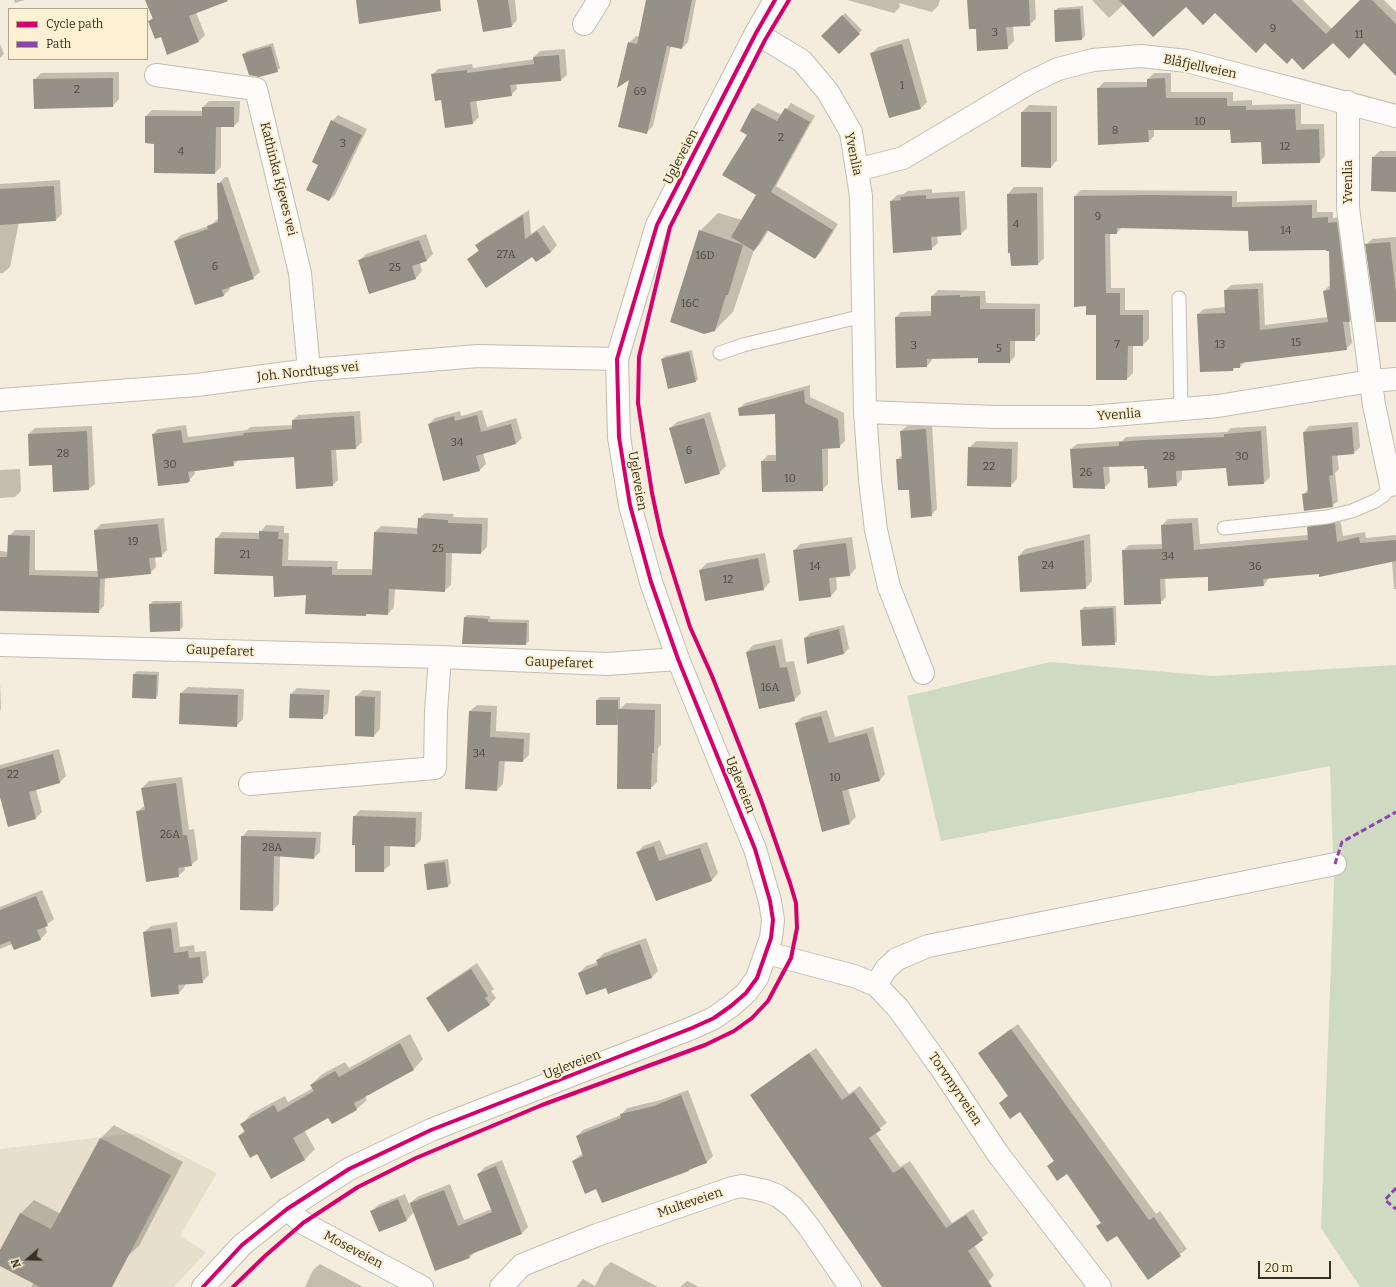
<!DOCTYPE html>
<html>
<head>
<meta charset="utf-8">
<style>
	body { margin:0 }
	#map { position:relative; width:1396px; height:1287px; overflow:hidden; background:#f4eddd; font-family:Bitter,serif }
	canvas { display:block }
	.legend { position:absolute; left:8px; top:8px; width:140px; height:52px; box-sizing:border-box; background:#fef1d3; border:1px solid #aea38d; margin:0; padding:5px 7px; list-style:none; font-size:12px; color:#352f24 }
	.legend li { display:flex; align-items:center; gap:8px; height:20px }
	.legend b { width:20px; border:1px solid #aea38d }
	.north { position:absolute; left:8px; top:1239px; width:40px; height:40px; -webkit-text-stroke:3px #fef1d3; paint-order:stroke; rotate:250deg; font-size:11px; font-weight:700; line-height:16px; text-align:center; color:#352f24 }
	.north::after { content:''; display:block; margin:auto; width:14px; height:18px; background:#352f24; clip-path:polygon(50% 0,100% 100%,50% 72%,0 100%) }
	.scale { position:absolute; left:1258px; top:1261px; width:73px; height:18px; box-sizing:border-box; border:2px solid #352f24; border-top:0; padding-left:5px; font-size:12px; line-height:14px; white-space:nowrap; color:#352f24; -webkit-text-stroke:3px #fef1d3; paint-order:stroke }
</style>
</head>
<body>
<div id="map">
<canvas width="1396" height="1287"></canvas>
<ul class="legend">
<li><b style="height:5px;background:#d6006c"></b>Cycle path</li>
<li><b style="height:5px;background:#8e44ad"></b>Path</li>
</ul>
<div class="north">N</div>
<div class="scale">20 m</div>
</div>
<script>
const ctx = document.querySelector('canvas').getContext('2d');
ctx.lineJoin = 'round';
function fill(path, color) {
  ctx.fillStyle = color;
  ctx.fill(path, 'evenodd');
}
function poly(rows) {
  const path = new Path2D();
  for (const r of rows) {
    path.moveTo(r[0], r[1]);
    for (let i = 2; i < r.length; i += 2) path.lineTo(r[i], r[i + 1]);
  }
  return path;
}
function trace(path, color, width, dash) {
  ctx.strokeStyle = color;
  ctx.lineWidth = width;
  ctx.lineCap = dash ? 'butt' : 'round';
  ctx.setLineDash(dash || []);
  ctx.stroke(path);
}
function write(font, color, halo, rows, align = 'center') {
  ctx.font = font + ' Bitter,serif';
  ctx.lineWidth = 4;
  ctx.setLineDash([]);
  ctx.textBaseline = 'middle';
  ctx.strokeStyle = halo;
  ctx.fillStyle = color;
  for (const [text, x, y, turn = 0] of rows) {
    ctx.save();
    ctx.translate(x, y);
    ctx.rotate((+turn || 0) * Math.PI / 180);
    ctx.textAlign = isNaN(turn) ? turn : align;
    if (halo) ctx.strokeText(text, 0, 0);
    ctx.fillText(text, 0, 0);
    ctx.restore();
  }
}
fill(poly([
	[138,1133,217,1173,180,1236,206,1252,174,1287,0,1287,0,1149]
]), '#e7dfcc');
fill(poly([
	[1050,662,1213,676,1396,665,1396,1287,1360,1287,1321,1228,1334,885,1330,766,941,841,907,696]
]), '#cedac2');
fill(poly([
	[14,0,25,0,15,3],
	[146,0,221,0,196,12,205,35,199,41,168,53,161,36,149,21,153,17],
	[478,0,515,0,517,20,512,26],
	[648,0,696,0,688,42,682,48,671,46,653,126,647,132,630,78,629,43,636,36,640,37],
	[847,0,940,0,938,6,932,12,899,3,900,7,894,13],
	[968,0,1035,0,1036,18,1030,25,1013,26,1014,41,1007,48,977,28],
	[1092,0,1303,0,1332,29,1361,0,1384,0,1396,12,1396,74,1364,42,1265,42,1215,12,1186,6,1124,4,1109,18],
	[1083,6,1085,36,1082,39,1056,41,1055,11,1058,8],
	[845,13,862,30,839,53,822,36],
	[909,38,927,102,921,108,872,53,878,47],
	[273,43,280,68,277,71,244,54,247,51],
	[0,44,4,54,0,58],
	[565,49,567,75,561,80,516,84,517,89,511,95,476,100,479,117,473,123,446,127,442,99,432,75,438,69,472,64,473,68,535,59,534,57,540,51],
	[119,72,119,99,113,106,34,80,41,73],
	[1154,73,1171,73,1171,92,1233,92,1233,101,1252,100,1252,105,1301,104,1301,124,1324,124,1325,156,1319,162,1231,129,1154,129,1154,136,1148,142,1098,88,1104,82,1148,82,1148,79],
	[209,101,240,101,239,121,234,126,221,126,221,167,215,173,146,116,152,110,203,111,203,107],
	[758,103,782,115,791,103,815,116,776,186,838,224,821,252,815,258,769,230,760,244,754,250,733,312,715,330,700,231,718,213,742,220,757,195,748,134,753,108],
	[1029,105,1057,106,1057,160,1051,167,1022,166,1022,112],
	[338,115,367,129,335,195,329,200,332,121],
	[1380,151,1396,151,1396,191,1373,157],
	[225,177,228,177,260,272,253,278,229,286,230,289,224,295,196,304,175,241,181,235,209,226,219,218,218,184],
	[60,180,62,214,56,220,19,222,10,267,3,273,0,273,0,184],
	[1014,187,1043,187,1044,258,1038,264,1009,252,1008,194],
	[932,189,932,193,965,191,967,228,961,234,937,236,938,243,931,249,891,201,897,195,904,194,908,191],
	[1081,190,1237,191,1237,202,1317,200,1317,212,1333,212,1333,218,1343,217,1356,315,1349,321,1352,343,1346,349,1246,361,1240,367,1235,367,1233,370,1198,314,1204,309,1226,307,1225,291,1231,285,1263,283,1265,325,1328,317,1324,291,1330,285,1330,250,1249,230,1122,227,1117,233,1110,233,1111,288,1125,288,1125,310,1149,310,1149,339,1143,345,1133,345,1133,373,1127,379,1097,314,1087,305,1075,196],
	[529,210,531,234,544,225,557,245,551,252,533,256,468,259,479,250,477,245,483,239],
	[426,234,433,254,426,261,420,263,422,271,416,278,370,293,359,261,366,254],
	[1396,237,1396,321,1366,245,1372,239],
	[938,290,985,291,986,303,1040,304,1040,334,1034,340,1015,340,1015,356,1010,362,979,357,932,358,932,360,927,366,896,317,901,312,932,311,932,296],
	[692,350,698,379,695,382,662,359,665,356],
	[810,385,810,397,844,413,845,441,839,447,828,447,828,484,822,490,762,461,768,455,777,455,776,413,739,409,745,403],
	[482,410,487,427,516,418,522,438,516,444,483,453,486,464,480,470,444,480,429,424,435,418,460,411,461,416],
	[360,411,362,442,356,448,336,449,338,480,333,485,295,456,239,459,233,465,194,470,195,474,189,480,153,434,158,429,186,425,188,437,247,430,250,427,293,425,293,420,298,415],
	[710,412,726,466,719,473,670,428,677,422],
	[1358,422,1360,447,1354,453,1337,454,1339,469,1335,473,1338,501,1332,506,1303,495,1309,488,1304,432,1309,426],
	[932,424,937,509,931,515,910,489,897,460,903,454,901,431,907,426],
	[92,426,95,484,89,489,53,464,29,434,35,428],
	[1266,426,1270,477,1264,483,1227,467,1182,469,1182,479,1176,485,1145,465,1109,466,1110,482,1104,488,1071,449,1077,444,1122,441,1126,437,1227,432,1231,428],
	[976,441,1018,442,1017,479,1010,486,969,448],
	[20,469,21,491,15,497,0,498,0,470],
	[425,513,454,514,453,517,488,518,487,547,481,553,452,552,451,585,444,591,395,589,394,607,388,614,368,613,366,615,307,594,216,539,222,532,260,533,266,525,284,526,284,533,289,533,288,560,338,561,337,569,373,569,375,532,381,526,418,528,419,519],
	[164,518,167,550,161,556,155,556,156,567,150,573,105,577,104,606,98,612,0,610,0,551,9,552,9,536,15,530,35,530,35,570,98,571,95,530,101,524],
	[1198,518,1200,544,1309,535,1308,528,1313,522,1340,518,1343,536,1365,532,1366,538,1396,535,1396,589,1394,589,1392,561,1319,573,1269,578,1264,585,1209,576,1165,578,1166,597,1160,603,1123,551,1129,545,1163,544,1162,525,1168,519],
	[1090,534,1092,581,1086,588,1019,556,1025,549],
	[852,537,856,568,850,575,836,577,837,589,831,596,794,551,800,544],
	[765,553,770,582,764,589,706,600,700,570,707,563],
	[153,601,182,601,183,627,180,630,150,604],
	[1116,606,1117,641,1114,644,1081,610,1084,607],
	[467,615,490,616,490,619,529,620,529,641,526,644,464,618],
	[844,625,849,648,844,654,805,638,810,633],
	[782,639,786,662,794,661,801,693,794,700,747,652,753,645],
	[137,671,159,672,158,695,156,698,134,674],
	[0,682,1,709,0,710],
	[188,687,244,689,243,719,236,726,181,693],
	[297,688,330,690,328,713,322,718,291,694],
	[363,690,381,691,380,729,374,736,356,696],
	[600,697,620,697,620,709,626,703,661,704,661,745,658,748,657,782,651,788,619,721,597,724,597,700],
	[477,705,497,706,496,731,530,733,529,755,523,761,505,760,503,784,497,790,470,711],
	[827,710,835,737,873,727,885,774,880,780,848,788,856,817,850,823,796,723,802,717],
	[59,749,66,776,60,782,36,789,42,812,36,818,9,826,0,793,0,765],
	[182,777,189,830,194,829,198,859,191,865,184,866,185,870,178,876,137,812,145,805,142,788,149,781],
	[360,810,422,812,421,840,415,846,390,845,390,865,383,871,356,845,354,817],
	[248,830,321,832,320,852,314,858,280,856,279,904,273,910,242,837],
	[660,840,666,855,707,842,718,873,712,880,657,900,637,853,643,846],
	[448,859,451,883,448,886,428,889,425,865,428,862],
	[42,890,54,919,45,926,47,932,41,939,14,949,12,944,0,949,0,907],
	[177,922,180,947,194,945,195,952,206,951,209,975,202,982,185,984,185,986,179,993,144,932,151,926],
	[646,938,658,971,652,977,607,986,579,973,586,966,598,962,597,960,604,953],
	[477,963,494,989,491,991,496,998,490,1004,449,1031,427,999,434,992],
	[1018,1024,1156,1214,1160,1211,1187,1249,1148,1278,1117,1234,1102,1222,1067,1173,1048,1166,1055,1160,1020,1111,1000,1103,1009,1095,979,1053],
	[410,1034,423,1059,414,1069,365,1096,367,1100,357,1109,332,1123,329,1117,304,1130,315,1149,305,1159,271,1177,258,1153,239,1136,245,1130,242,1124,251,1114,285,1096,288,1102,313,1088,311,1085,321,1075,345,1062,349,1068],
	[816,1048,849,1094,860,1086,887,1123,875,1132,900,1167,910,1161,952,1223,973,1209,988,1233,974,1245,994,1275,984,1287,884,1287,751,1095],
	[688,1090,713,1156,707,1162,688,1171,597,1188,573,1161,583,1153,577,1136,583,1130,621,1115,627,1108,661,1100],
	[114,1125,183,1162,139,1246,93,1287,31,1287,34,1283,0,1265,0,1253,21,1213,34,1200,61,1214,101,1138],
	[502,1160,528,1227,522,1233,476,1251,470,1257,414,1212,407,1220,372,1211,378,1205,405,1194,409,1204,417,1197,450,1184,464,1220,492,1209,478,1174,485,1167],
	[611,1262,658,1287,576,1287,583,1279,595,1286,604,1268],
	[320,1264,363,1287,305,1287,313,1270],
	[687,1281,699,1287,680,1287]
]), '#0003');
fill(poly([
	[145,0,227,0,228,1,189,16,199,42,167,55,161,37,155,39,148,21,153,19],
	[356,0,440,0,441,11,359,24],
	[477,0,508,0,512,27,483,32],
	[646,0,692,0,682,49,667,46,647,134,618,127,629,80,617,88,628,42,637,44],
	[967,0,1029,0,1030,26,1006,27,1008,49,977,51,976,29,969,29],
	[1119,0,1291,0,1326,34,1360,0,1372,0,1396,24,1396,76,1364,43,1349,59,1333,43,1303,70,1292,58,1287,64,1265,43,1256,53,1215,13,1203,25,1186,7,1153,37],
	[1080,9,1082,40,1055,42,1054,10],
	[842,15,860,34,839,54,821,36],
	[902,44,921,109,889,118,870,53],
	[271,46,278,72,259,77,249,75,242,54],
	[559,55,561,81,510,85,512,96,470,102,473,124,445,128,441,100,435,101,431,74,467,70,467,73,534,64,533,57],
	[113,78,113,107,34,109,33,79],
	[1165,78,1166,98,1227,98,1227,106,1246,106,1246,110,1295,109,1296,130,1319,129,1320,163,1262,164,1261,142,1231,143,1230,130,1148,130,1149,142,1098,145,1097,88,1147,87,1147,79],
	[202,107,234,107,234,127,216,127,215,174,154,173,154,144,145,143,145,116,202,116],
	[752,108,777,121,785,108,810,122,771,192,833,230,815,259,767,230,754,251,731,237,756,195,722,175,747,135,740,131],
	[1021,112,1051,112,1051,168,1021,167],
	[331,120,362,135,329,201,306,190,318,165,312,162],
	[1372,157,1396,157,1396,192,1371,191],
	[217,183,222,183,254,279,222,290,224,296,195,305,174,241,208,229,207,226,218,222],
	[54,186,56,221,0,225,0,189],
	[1037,193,1038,265,1011,266,1010,253,1008,253,1007,194],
	[926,195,926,199,959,197,961,235,931,237,932,250,893,253,890,201,901,200,900,197],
	[1150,195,1232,196,1232,207,1312,205,1312,218,1328,217,1328,223,1337,222,1350,322,1343,322,1347,350,1240,363,1240,368,1233,368,1233,371,1200,372,1197,314,1225,313,1224,290,1258,289,1260,330,1328,322,1323,291,1330,290,1329,251,1326,251,1326,250,1249,251,1248,231,1117,228,1117,234,1105,234,1106,293,1120,293,1120,315,1143,315,1143,346,1128,346,1127,380,1096,380,1096,315,1086,315,1086,306,1074,307,1074,196],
	[523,215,525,239,537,231,551,252,536,262,532,257,486,288,467,259,479,251,475,245],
	[699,230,743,245,728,295,726,295,715,331,704,334,670,322],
	[419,240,427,261,412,266,416,279,369,294,358,260],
	[1390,242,1396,292,1396,322,1376,322,1365,244],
	[960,295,960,297,980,296,980,309,1035,309,1035,341,1010,341,1010,363,978,363,978,358,927,359,927,367,896,368,895,317,931,316,931,296],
	[689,352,696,382,668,389,661,359],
	[804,390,805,403,838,419,840,448,822,449,823,491,762,492,761,461,776,461,775,414,739,416,738,408],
	[477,415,481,432,511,424,516,444,476,456,480,471,443,481,428,424,454,416,455,421],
	[354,416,356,449,331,450,333,486,296,489,294,457,233,461,234,466,188,472,190,481,187,483,158,486,152,434,181,430,183,443,244,435,243,433,292,429,292,420],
	[704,418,720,474,685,484,669,428],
	[1352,427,1354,454,1332,456,1333,475,1329,476,1333,507,1304,511,1302,494,1308,493,1303,432],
	[926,429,932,516,911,518,909,490,898,490,896,459,902,459,900,431],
	[87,431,89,490,53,492,52,465,29,466,28,434],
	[1261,431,1264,484,1228,486,1226,468,1176,471,1177,486,1148,488,1147,469,1144,469,1144,466,1103,467,1105,489,1073,488,1070,449,1119,446,1119,442,1143,440,1224,437,1224,434],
	[968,447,1012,449,1011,487,967,486],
	[418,518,448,520,448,523,482,524,481,554,446,553,445,592,389,589,388,615,366,614,366,616,305,614,306,595,274,597,273,576,214,574,215,538,259,539,259,531,279,532,278,539,283,539,282,566,332,567,332,575,372,575,374,532,417,534],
	[1192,523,1194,550,1308,540,1307,527,1335,523,1337,542,1359,537,1360,543,1396,540,1396,561,1319,577,1319,574,1263,579,1264,586,1208,591,1208,577,1160,579,1161,604,1124,605,1122,550,1162,549,1161,525],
	[158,524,162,557,149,558,151,574,100,579,99,613,0,611,0,557,7,557,8,535,30,536,29,575,98,577,94,530],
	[1084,540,1086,589,1020,592,1018,556],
	[846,543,850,576,829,578,831,597,799,601,793,550],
	[758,558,764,590,705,601,699,570],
	[180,603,180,631,150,632,149,604],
	[1113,608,1115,645,1082,646,1080,610],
	[464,617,488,619,488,622,527,623,526,645,462,644],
	[839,629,844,654,807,664,804,638],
	[775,645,780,668,787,667,795,701,759,709,746,652],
	[133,674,157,675,156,699,132,698],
	[180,693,238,695,237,727,179,724],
	[290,694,324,695,323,719,289,718],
	[355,696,375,697,374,737,355,736],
	[596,700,618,700,618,725,596,725],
	[618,709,655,710,654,753,652,753,651,789,617,789],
	[469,711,491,712,490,737,524,739,523,762,499,761,497,791,465,789],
	[821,716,829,743,867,733,880,781,842,791,850,824,822,832,795,723],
	[53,754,60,783,29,792,36,819,8,827,0,797,0,769],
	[176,783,183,835,187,835,192,866,178,868,179,877,146,882,136,811,145,810,141,788],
	[353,816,416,818,415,847,384,846,384,872,355,872,355,845,352,845],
	[241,836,316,838,314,859,274,856,273,911,240,910],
	[654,846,659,861,700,848,712,881,656,901,636,852],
	[445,862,448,887,427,890,424,864],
	[36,896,48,926,37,930,41,940,14,950,10,941,0,945,0,910],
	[171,928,174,953,188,951,189,958,200,957,203,983,178,985,179,994,151,997,143,932],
	[640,944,652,978,608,994,606,988,586,995,578,973,598,965,596,960],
	[471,969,488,996,485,998,490,1005,448,1032,426,998],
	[1011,1029,1149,1220,1154,1217,1181,1256,1148,1280,1117,1236,1107,1242,1096,1226,1101,1223,1067,1174,1057,1181,1047,1166,1054,1161,1020,1112,1010,1119,999,1103,1008,1096,978,1053],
	[400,1043,414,1070,354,1103,357,1110,332,1124,328,1118,293,1138,305,1160,271,1179,257,1154,250,1158,238,1136,245,1132,240,1124,274,1105,278,1112,314,1091,310,1085,335,1071,339,1077],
	[809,1053,842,1100,854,1092,881,1130,869,1138,893,1173,903,1167,946,1228,966,1215,983,1240,968,1251,992,1287,882,1287,750,1095],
	[681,1095,707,1163,688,1170,689,1171,602,1203,596,1189,585,1194,572,1161,583,1156,576,1136,621,1118,620,1114,654,1106],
	[100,1138,171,1175,112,1287,40,1287,0,1266,0,1250,20,1213,51,1229],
	[496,1166,522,1234,469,1255,470,1258,435,1271,410,1203,444,1190,458,1226,492,1212,477,1174],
	[398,1199,407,1221,379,1232,370,1211]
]), '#969186');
const lane = poly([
	[1179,298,1181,410],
	[720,353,743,345,863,316],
	[1224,528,1327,517,1352,511,1375,501,1384,495,1391,485,1396,486]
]);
const street = poly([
	[584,24,599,0],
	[756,33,802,61,828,92,851,132,861,196,865,412,870,480,876,530,889,587,923,673],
	[156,75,256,89,300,273,309,370],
	[1348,102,1348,208,1374,405,1391,485],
	[857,170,903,158,1029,83,1058,69,1093,60,1141,56,1187,61,1396,116],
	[0,400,197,385,309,370,478,356,617,359],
	[865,412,996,417,1090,417,1218,406,1371,381,1396,379],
	[0,645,440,657,607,664,678,659],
	[250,784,435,768,436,712,440,657],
	[767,953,854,976,876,985,898,1008,941,1068,998,1154,1100,1287],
	[876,985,886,969,897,959,928,946,1335,864],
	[287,1209,303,1223,422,1287],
	[501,1287,522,1265,597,1235,732,1188,742,1186,766,1191,778,1196,793,1207,809,1227,850,1287]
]);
const secondary = poly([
	[203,1287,242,1245,287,1209,349,1169,431,1130,692,1028,714,1018,731,1006,746,993,757,978,771,938,773,920,770,901,755,849,678,659,651,582,630,505,619,437,617,359,657,225,756,33,775,0]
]);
trace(lane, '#c3bdb0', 15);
trace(street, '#c3bdb0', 24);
trace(secondary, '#c3bdb0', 24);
trace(lane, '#fdfcfa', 13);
trace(street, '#fdfcfa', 22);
trace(secondary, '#fdfcfa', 22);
trace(poly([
	[1335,864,1342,842,1396,812],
	[1396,1188,1385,1200,1396,1209]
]), '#8e44ad', 3, [6, 3]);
trace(poly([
	[203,1287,242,1245,287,1209,349,1169,431,1130,692,1028,714,1018,731,1006,746,993,757,978,771,938,773,920,770,901,755,849,678,659,651,582,630,505,619,437,617,359,657,225,756,33,775,0],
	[233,1287,265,1256,303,1223,358,1187,416,1158,542,1105,705,1045,734,1031,752,1018,768,1001,791,958,797,928,796,903,790,883,761,800,712,676,690,627,661,535,652,493,638,403,639,357,670,227,765,40,789,0]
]), '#d6006c', 4);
write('11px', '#4d483c', null, [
	["9",1273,29],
	["3",995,33],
	["11",1359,35],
	["1",902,86],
	["2",77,90],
	["69",640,92],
	["10",1200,122],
	["8",1115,131],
	["2",781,138],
	["3",343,144],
	["12",1285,147],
	["4",181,152],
	["9",1098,217],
	["4",1016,225],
	["14",1286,231],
	["27A",506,255],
	["16D",705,256],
	["6",215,267],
	["25",395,268],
	["16C",690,304],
	["15",1296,343],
	["7",1117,345],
	["13",1220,345],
	["3",914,346],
	["5",999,349],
	["34",457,443],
	["6",689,451],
	["28",63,454],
	["28",1169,457],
	["30",1242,457],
	["30",170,465],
	["22",989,467],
	["26",1086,473],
	["10",790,479],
	["19",133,542],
	["25",438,549],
	["21",245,555],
	["34",1168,557],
	["24",1048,566],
	["14",815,567],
	["36",1255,567],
	["12",728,580],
	["16A",770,688],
	["34",479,754],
	["22",13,775],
	["10",835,778],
	["26A",170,835],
	["28A",272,848]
]);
write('13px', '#352f24', '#fef1d3', [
	["Blåfjellveien",1200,67,12],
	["Yvenlia",853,154,78],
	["Ugleveien",681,157,-63],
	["Kathinka Kjeves vei",278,179,76],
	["Yvenlia",1348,182,-90],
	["Joh. Nordtugs vei",308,372,-6],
	["Yvenlia",1119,415,-4],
	["Ugleveien",637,481,80],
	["Gaupefaret",220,651,2],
	["Gaupefaret",559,663,2],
	["Ugleveien",740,785,68],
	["Ugleveien",572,1065,-21],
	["Torvmyrveien",955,1089,56],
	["Multeveien",690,1203,-19],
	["Moseveien",353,1250,28]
]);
</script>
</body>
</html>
